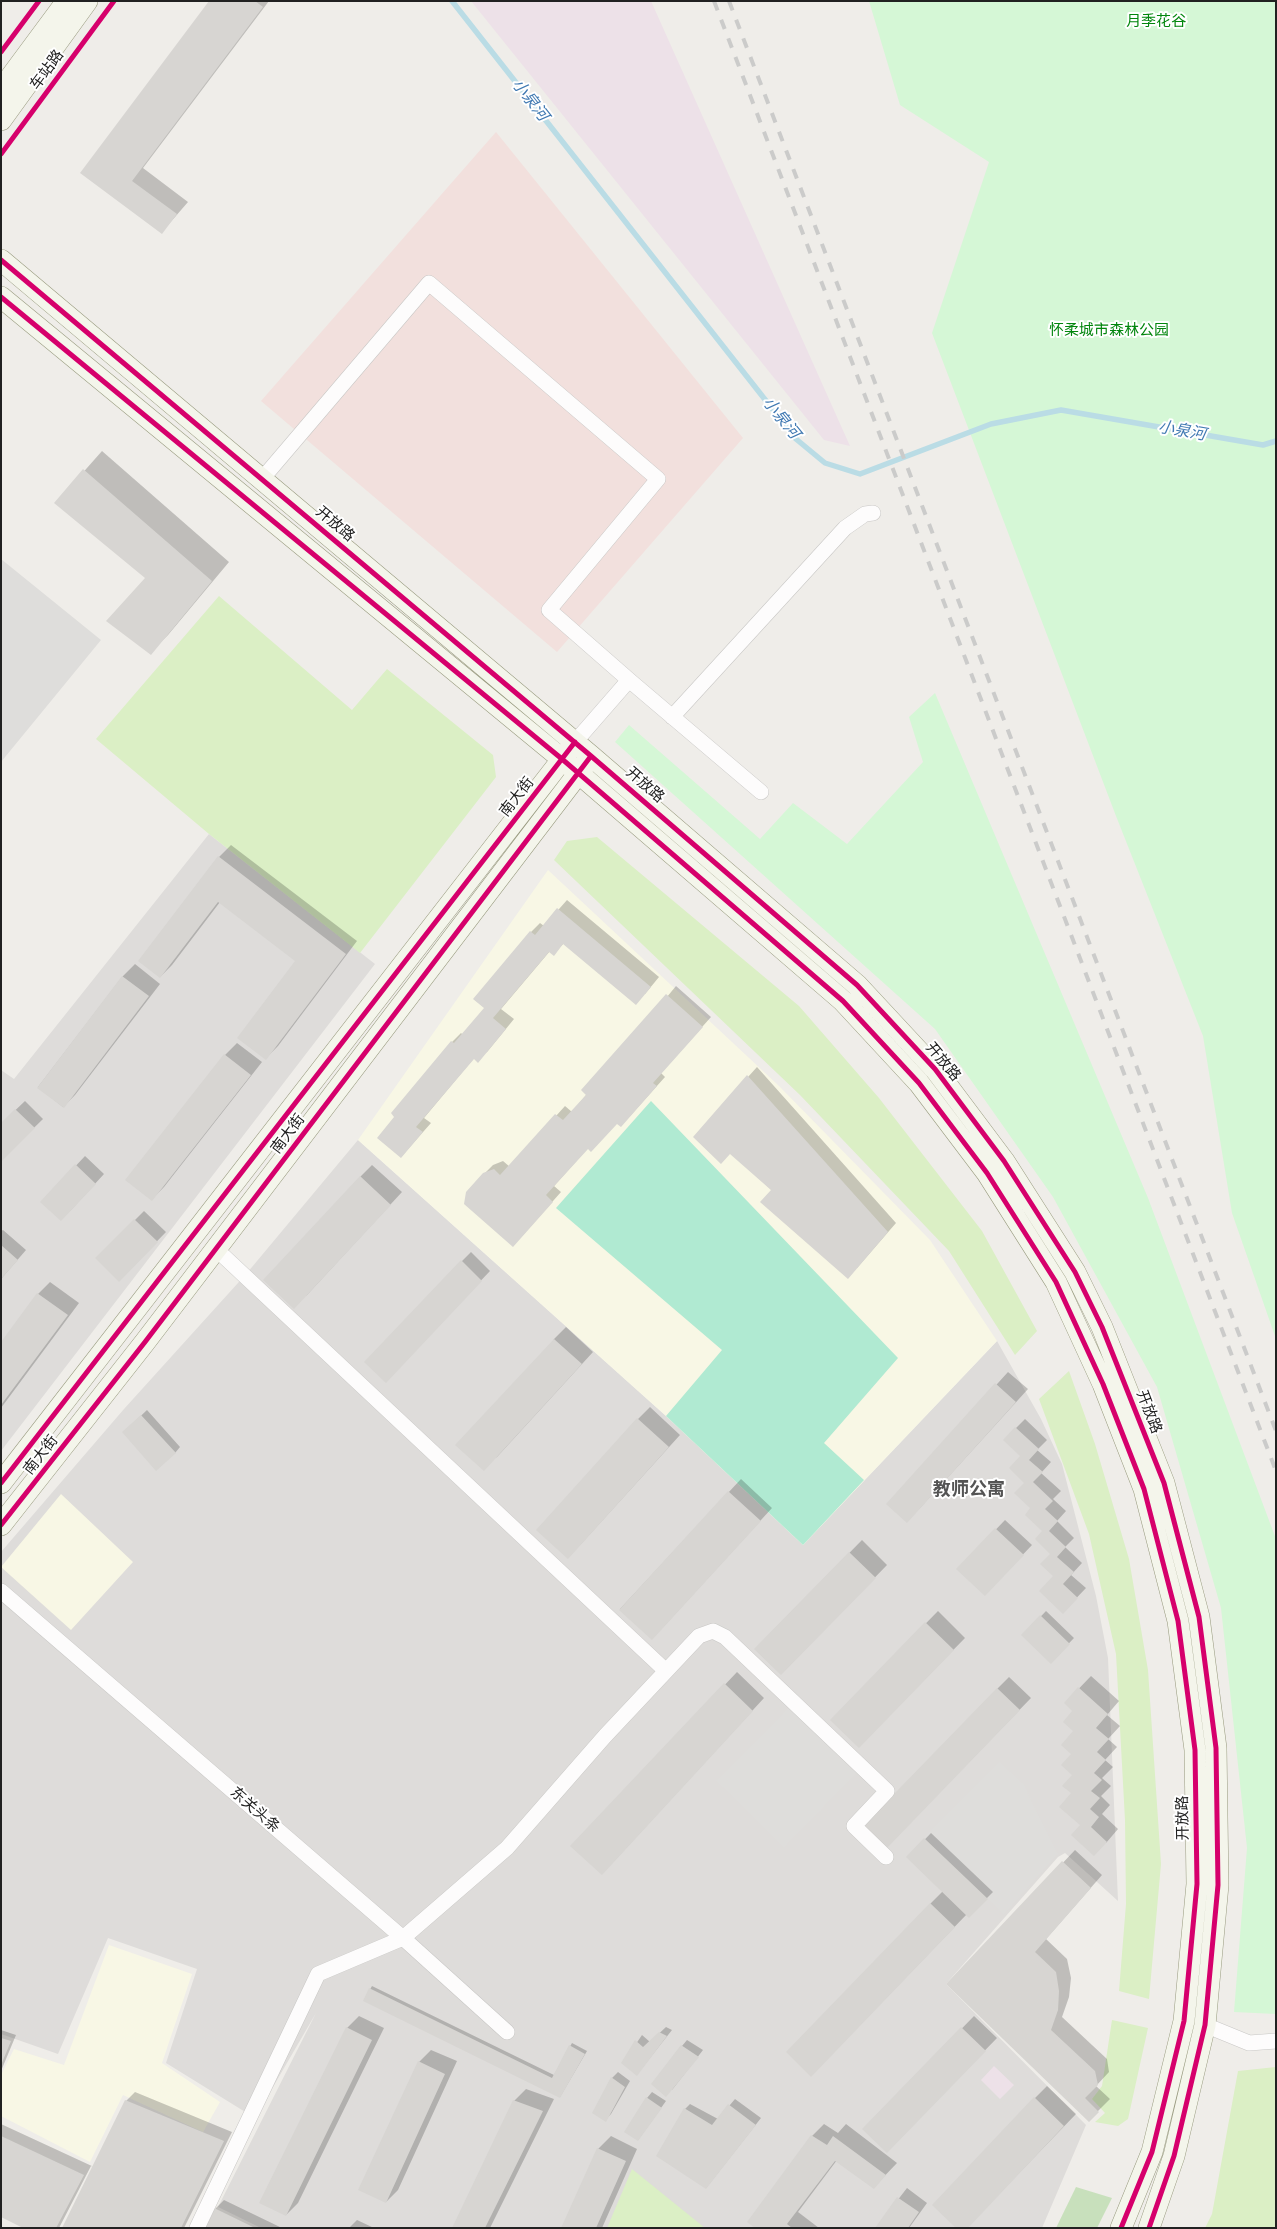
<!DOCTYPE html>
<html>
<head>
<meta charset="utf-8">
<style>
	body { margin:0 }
	#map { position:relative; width:1277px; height:2229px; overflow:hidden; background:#efede9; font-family:Figtree,sans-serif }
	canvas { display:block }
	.frame { position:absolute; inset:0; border:2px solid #212121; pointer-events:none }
</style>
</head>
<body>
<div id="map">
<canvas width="1277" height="2229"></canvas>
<div class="frame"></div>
</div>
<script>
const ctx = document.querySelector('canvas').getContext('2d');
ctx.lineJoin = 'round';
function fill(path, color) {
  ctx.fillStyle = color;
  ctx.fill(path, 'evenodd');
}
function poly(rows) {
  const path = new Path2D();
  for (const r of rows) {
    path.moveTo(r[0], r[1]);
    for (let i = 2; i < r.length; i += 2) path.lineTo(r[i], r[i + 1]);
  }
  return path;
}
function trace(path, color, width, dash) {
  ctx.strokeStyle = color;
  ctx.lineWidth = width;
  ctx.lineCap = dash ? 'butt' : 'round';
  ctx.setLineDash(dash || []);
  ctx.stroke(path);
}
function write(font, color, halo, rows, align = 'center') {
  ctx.font = font + ' Figtree,"Noto Sans SC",sans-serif';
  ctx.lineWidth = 4;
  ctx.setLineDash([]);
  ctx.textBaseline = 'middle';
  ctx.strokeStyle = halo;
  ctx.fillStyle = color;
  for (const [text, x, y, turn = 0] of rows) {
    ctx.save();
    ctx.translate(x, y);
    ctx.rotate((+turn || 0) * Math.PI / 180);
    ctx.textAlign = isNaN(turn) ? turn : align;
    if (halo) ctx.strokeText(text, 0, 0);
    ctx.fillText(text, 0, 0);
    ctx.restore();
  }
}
fill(poly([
	[209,834,375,964,1,1451,1,1070,14,1079],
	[358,1140,666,1416,803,1545,997,1341,1041,1419,1062,1464,1096,1596,1108,1658,1118,1901,1065,1853,1058,1857,946,1984,1086,2125,1042,2228,261,2228,218,2207,316,2013,255,2118,166,2063,197,1969,108,1938,58,2054,1,2034,1,1552,124,1409,247,1273]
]), '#dedcda');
fill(poly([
	[496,132,743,438,557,652,261,401]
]), '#f2e0dd');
fill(poly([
	[471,1,651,1,850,446,824,440],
	[994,2066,1014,2085,1000,2099,981,2080]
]), '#ede1e8');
fill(poly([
	[548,870,779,1086,930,1240,997,1341,803,1545,666,1416,358,1140],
	[61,1494,133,1562,71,1630,1,1567],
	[109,1945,192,1974,162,2063,220,2102,203,2132,123,2095,90,2162,1,2116,1,2075,14,2049,64,2065]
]), '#f8f7e5');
fill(poly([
	[219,596,352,710,387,669,493,755,496,777,360,953,209,834,96,739],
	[597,837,799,1006,879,1098,982,1231,1037,1331,1015,1355,949,1251,800,1095,554,860,567,841],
	[1069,1371,1095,1444,1129,1559,1148,1670,1161,1864,1149,1999,1119,1991,1126,1904,1125,1820,1116,1654,1089,1534,1039,1399],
	[1112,2020,1148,2028,1128,2119,1118,2126,1095,2122,1105,2113,1092,2099,1102,2086],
	[1276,2067,1276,2228,1205,2228,1212,2214,1238,2071],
	[632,2169,705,2228,607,2228]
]), '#dbefc5');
fill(poly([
	[1076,2187,1112,2198,1097,2228,1056,2228]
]), '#c8e0bc');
fill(poly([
	[869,1,1276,1,1276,1339,1232,1213,1203,1036,1116,816,932,333,989,162,900,105],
	[935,693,1148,1198,1276,1539,1276,2014,1234,2012,1247,1848,1221,1608,1157,1387,1053,1197,935,1029,615,742,629,725,760,839,793,803,847,844,923,762,909,717]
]), '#d5f7d6');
fill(poly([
	[651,1101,898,1358,824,1443,864,1480,803,1545,666,1416,722,1350,556,1208]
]), '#b0ead2');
fill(poly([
	[1,559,101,640,1,762],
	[789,1707,857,1773,784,1848,716,1781],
	[1000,1762,1023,1783,1058,1854,1004,1915,924,1838]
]), '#dedddb');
fill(poly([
	[210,1,269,1,143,168,188,202,162,232,82,172],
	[102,451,229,562,168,635,150,653,147,578,56,503],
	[231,845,357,941,278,1046,266,1058,297,960,220,902,172,965,160,977,219,857],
	[567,900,659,977,645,994,564,943,553,954,550,951,501,1009,514,1019,487,1052,474,1058,424,1118,431,1123,401,1157,452,1042,461,1033,463,1035,485,1008,474,999,531,932,540,923,544,926],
	[135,964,160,984,75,1095,63,1107,38,1087,123,976],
	[676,986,711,1017,661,1073,665,1077,630,1116,618,1122,588,1148,554,1186,561,1192,522,1236,484,1174,493,1165,503,1161,510,1167,565,1106,572,1112],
	[237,1043,262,1062,164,1187,152,1199,225,1055],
	[757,1067,896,1223,857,1268,730,1152,694,1137],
	[25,1101,43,1119,1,1160,1,1124],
	[85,1156,104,1174,70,1211,42,1202],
	[372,1165,402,1192,306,1296,360,1177],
	[144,1211,166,1232,119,1280,97,1258],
	[3,1230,26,1250,1,1279,1,1231],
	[471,1252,490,1271,394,1372,462,1261],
	[50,1282,79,1303,1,1408,1,1344,38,1294],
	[566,1327,593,1352,496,1458,554,1339],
	[1008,1372,1028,1389,919,1509,888,1504],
	[650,1407,680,1435,580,1545,638,1419],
	[147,1410,180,1447,175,1453,124,1432],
	[1025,1419,1047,1440,1037,1450,1051,1462,1041,1473,1061,1491,1053,1499,1066,1511,1057,1521,1074,1538,1065,1547,1082,1563,1071,1575,1086,1588,1063,1612,1052,1554,1044,1531,1032,1508,1026,1482,1016,1428],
	[741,1479,772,1508,664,1626,620,1609],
	[1005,1520,1032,1545,994,1585,958,1569],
	[862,1540,887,1565,781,1674,755,1649],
	[938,1611,965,1638,859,1746,832,1719],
	[1046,1611,1074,1638,1051,1662,1023,1635],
	[737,1672,764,1698,614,1861,572,1846],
	[1091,1676,1119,1701,1107,1715,1120,1726,1108,1739,1117,1747,1105,1760,1113,1767,1102,1778,1111,1786,1101,1796,1110,1805,1102,1814,1118,1829,1106,1843,1081,1825,1072,1793,1074,1711,1065,1703],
	[1009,1677,1031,1698,899,1834,997,1689],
	[931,1833,993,1892,969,1916,967,1914,823,2063,930,1904,943,1891,908,1857],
	[1075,1850,1102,1875,1046,1939,1067,1959,1071,1978,1069,1997,1062,2017,1107,2059,1109,2072,1096,2086,1110,2099,1089,2120,948,1984],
	[372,1986,554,2075,572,2043,587,2051,560,2097,364,2000],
	[359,2016,384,2028,298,2203,286,2215,347,2028],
	[974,2016,997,2038,887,2151,864,2129],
	[666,2027,672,2030,642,2068,623,2063,642,2035,650,2042],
	[1,2030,16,2035,1,2071],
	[687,2040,703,2050,672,2090,682,2046],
	[431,2050,457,2061,398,2190,386,2202,419,2062],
	[618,2072,630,2081,611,2114,605,2120,612,2078],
	[1047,2086,1076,2114,966,2228,1035,2098],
	[526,2089,554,2099,490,2228,454,2228,514,2101],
	[135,2092,232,2132,184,2228,64,2228,94,2167,91,2166,59,2228,26,2228,1,2215,1,2124,94,2167,126,2101],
	[652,2092,666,2101,638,2140,647,2098],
	[735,2099,761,2118,706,2188,685,2109,690,2104,718,2119],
	[824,2124,838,2133,846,2124,897,2163,874,2187,837,2160,798,2212,819,2228,757,2228,812,2136],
	[611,2136,637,2149,602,2228,563,2228,598,2149],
	[907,2188,927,2203,909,2228,876,2228],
	[224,2200,282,2228,206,2228,215,2209],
	[357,2220,374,2228,349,2228]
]), '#0003');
trace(poly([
	[452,1,796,439,825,463,860,474,991,424,1061,410,1263,445,1276,441]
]), '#badce5', 5.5);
fill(poly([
	[209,1,255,1,263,7,132,181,177,214,162,234,80,173],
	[83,469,212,581,151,655,106,621,145,578,54,503],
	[218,856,346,954,266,1060,237,1038,295,961,218,902,160,978,138,961],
	[557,908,651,987,636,1005,563,944,554,956,549,952,493,1018,506,1029,478,1063,474,1059,416,1127,423,1132,401,1158,377,1138,394,1117,391,1113,451,1041,454,1043,484,1008,473,999,530,931,535,935],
	[122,976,149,996,64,1108,37,1088],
	[666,994,703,1027,653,1083,657,1086,621,1127,617,1124,591,1152,588,1149,546,1195,553,1202,513,1247,464,1204,466,1192,483,1173,494,1169,500,1175,555,1114,563,1120,586,1095,581,1090],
	[224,1054,251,1075,152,1201,125,1180],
	[747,1075,888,1232,848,1279,760,1202,771,1190,730,1154,721,1164,693,1137],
	[15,1109,35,1128,1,1162,1,1123],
	[75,1164,96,1184,61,1221,40,1202],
	[360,1176,391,1205,294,1309,263,1280],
	[134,1219,158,1242,119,1282,95,1258],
	[1,1245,18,1260,1,1279],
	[461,1260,482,1281,386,1383,364,1362],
	[37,1293,68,1315,1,1405,1,1342],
	[554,1339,582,1364,484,1471,455,1445],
	[995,1383,1016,1402,907,1523,886,1504],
	[141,1415,176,1453,156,1471,122,1432],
	[637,1418,669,1447,568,1559,536,1530],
	[1015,1427,1039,1449,1029,1460,1043,1472,1033,1482,1053,1501,1045,1509,1058,1521,1049,1531,1066,1547,1057,1557,1074,1572,1063,1584,1078,1598,1063,1614,1039,1591,1053,1576,1040,1564,1050,1554,1035,1539,1042,1531,1025,1515,1030,1508,1014,1493,1024,1483,1009,1468,1020,1456,1003,1440],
	[728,1491,761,1521,652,1640,619,1610],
	[995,1528,1024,1555,985,1596,956,1569],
	[849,1552,876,1578,781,1675,754,1649],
	[1040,1615,1070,1644,1051,1664,1021,1635],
	[925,1622,954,1650,859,1748,830,1720],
	[724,1683,753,1711,602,1875,570,1846],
	[1078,1687,1108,1714,1096,1728,1109,1739,1097,1752,1106,1760,1094,1773,1102,1780,1091,1791,1100,1798,1090,1809,1099,1817,1091,1827,1107,1842,1094,1856,1071,1835,1080,1825,1059,1807,1071,1793,1062,1786,1072,1775,1061,1765,1071,1754,1061,1745,1073,1731,1063,1722,1072,1711,1064,1703],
	[997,1688,1020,1710,887,1848,864,1825],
	[924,1838,988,1899,969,1918,906,1857],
	[1062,1861,1091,1888,1035,1952,1056,1972,1059,1991,1058,2010,1051,2030,1095,2071,1098,2085,1085,2098,1099,2112,1089,2122,946,1984],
	[930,1903,955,1927,811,2077,786,2052],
	[369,1988,552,2078,569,2045,585,2054,560,2098,363,2001],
	[346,2027,372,2040,286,2216,259,2203],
	[961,2027,986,2051,887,2153,862,2129],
	[659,2032,667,2036,637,2076,621,2063,635,2040,643,2047],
	[1,2038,11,2041,1,2065],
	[681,2045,699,2057,666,2097,651,2084],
	[418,2061,445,2074,386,2203,358,2190],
	[611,2077,625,2087,606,2122,592,2113],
	[646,2097,662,2108,638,2141,624,2132],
	[1034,2097,1064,2126,968,2228,956,2228,932,2205],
	[125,2100,224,2141,181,2228,62,2228],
	[513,2100,543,2111,485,2228,452,2228],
	[728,2104,756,2125,706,2189,656,2156,684,2108,712,2125],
	[811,2135,827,2145,833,2136,886,2175,874,2189,835,2161,787,2224,792,2228,755,2228,747,2222],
	[1,2136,84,2175,56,2228,23,2228,1,2217],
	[597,2148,626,2161,596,2228,561,2228],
	[897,2197,919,2212,908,2228,875,2228],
	[214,2208,255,2228,205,2228]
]), '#d7d5d2');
const minor = poly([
	[262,479,429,283,658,479,549,610,629,680,575,742],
	[629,680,761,792],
	[672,717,845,528,865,514,873,513],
	[216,1249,666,1671],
	[1,1591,403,1938,507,2032],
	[1205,2025,1249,2043,1276,2041],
	[197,2228,318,1974,403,1938,507,1848,605,1736,699,1636,713,1631,725,1637,887,1791,854,1826,886,1857]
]);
const secondary = poly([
	[1,90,67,1],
	[1,120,87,1],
	[1,260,591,756,857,985,935,1069,1004,1161,1075,1272,1102,1327,1164,1483,1199,1617,1216,1748,1218,1885,1205,2025,1174,2156,1149,2228],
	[1,297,562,759,843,1001,919,1083,987,1173,1056,1282,1103,1384,1144,1489,1178,1621,1195,1750,1197,1884,1184,2021,1152,2152,1121,2228],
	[1,1483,571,748],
	[1,1525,145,1342,587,762]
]);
trace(minor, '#c8c7c5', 16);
trace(secondary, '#989a7f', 22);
trace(minor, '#fdfcfc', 15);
trace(secondary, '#f4f5eb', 21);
trace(poly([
	[714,1,1276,1471],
	[729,1,1276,1431]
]), '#cbcbca', 4, [10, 10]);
trace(poly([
	[1,52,39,1],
	[1,154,114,1],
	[1,260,591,756,857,985,935,1069,1004,1161,1075,1272,1102,1327,1164,1483,1199,1617,1216,1748,1218,1885,1205,2025,1174,2156,1149,2228],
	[1,297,562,759,843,1001,919,1083,987,1173,1056,1282,1103,1384,1144,1489,1178,1621,1195,1750,1197,1884,1184,2021,1152,2152,1121,2228],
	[1,1483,575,742],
	[1,1525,145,1342,591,756]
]), '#d6006c', 5);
write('15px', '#02860d', '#fff', [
	["月季花谷",1156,22],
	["怀柔城市森林公园",1109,331]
]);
write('15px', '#212121', '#fff', [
	["车站路",47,70,-54],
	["开放路",335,524,40],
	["开放路",645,785,41],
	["南大街",517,797,-52],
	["开放路",943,1062,50],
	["南大街",288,1134,-53],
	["开放路",1149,1412,69],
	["南大街",41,1455,-52],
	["东关头条",255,1810,41],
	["开放路",1183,1818,-91]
]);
write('italic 16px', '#4079b2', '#fff', [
	["小泉河",530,100,52],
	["小泉河",781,418,51],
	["小泉河",1182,431,10]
]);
write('bold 18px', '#545454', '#fff', [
	["教师公寓",969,1490]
]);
</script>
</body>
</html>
